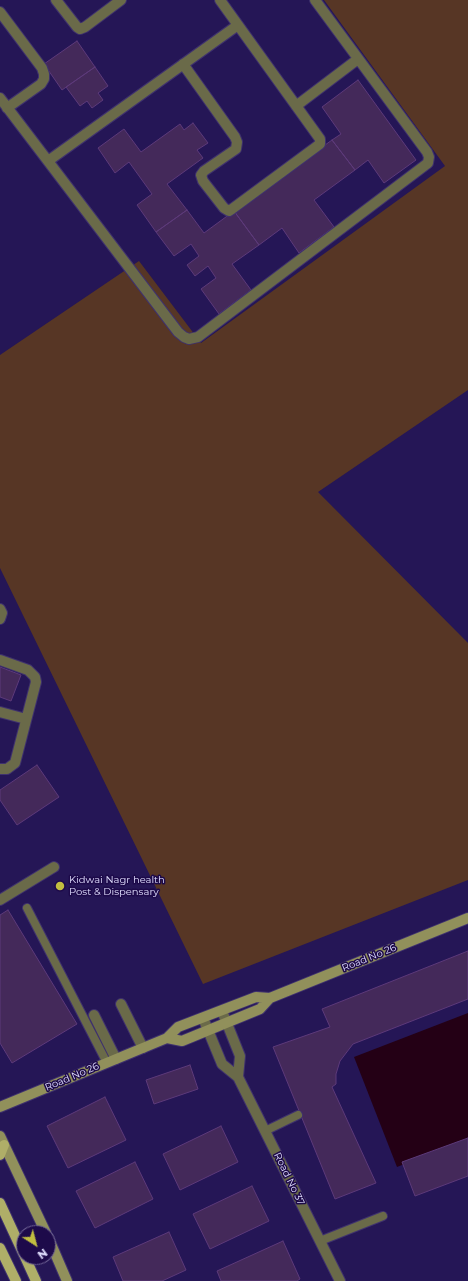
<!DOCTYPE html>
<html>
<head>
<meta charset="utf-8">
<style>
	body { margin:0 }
	#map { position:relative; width:468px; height:1281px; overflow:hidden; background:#251656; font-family:Montserrat,sans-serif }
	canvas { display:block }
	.north { position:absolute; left:16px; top:1225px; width:40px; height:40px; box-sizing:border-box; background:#1d0a4a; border:1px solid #6b5f92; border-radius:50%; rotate:144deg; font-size:11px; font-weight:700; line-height:16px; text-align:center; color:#e1dfff }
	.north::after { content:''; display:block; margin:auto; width:14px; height:18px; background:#c1bd40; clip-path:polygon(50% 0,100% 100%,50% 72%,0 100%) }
</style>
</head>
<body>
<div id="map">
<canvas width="468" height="1281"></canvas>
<div class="north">N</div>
</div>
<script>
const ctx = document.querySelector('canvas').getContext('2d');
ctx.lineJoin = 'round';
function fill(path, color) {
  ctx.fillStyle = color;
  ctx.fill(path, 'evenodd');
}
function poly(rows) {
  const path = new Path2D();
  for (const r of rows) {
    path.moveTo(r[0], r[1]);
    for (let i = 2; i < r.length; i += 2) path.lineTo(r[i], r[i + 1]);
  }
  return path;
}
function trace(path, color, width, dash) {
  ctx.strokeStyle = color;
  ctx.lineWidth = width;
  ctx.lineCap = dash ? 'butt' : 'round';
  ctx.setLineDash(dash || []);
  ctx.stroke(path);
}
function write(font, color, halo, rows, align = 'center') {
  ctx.font = font + ' Montserrat,sans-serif';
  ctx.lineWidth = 3;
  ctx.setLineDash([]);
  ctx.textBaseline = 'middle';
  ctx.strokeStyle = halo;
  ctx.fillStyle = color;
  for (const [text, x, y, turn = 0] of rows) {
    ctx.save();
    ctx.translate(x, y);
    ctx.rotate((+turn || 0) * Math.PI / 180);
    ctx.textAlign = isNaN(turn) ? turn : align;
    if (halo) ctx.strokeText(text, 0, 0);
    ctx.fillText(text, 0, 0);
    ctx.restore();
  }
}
fill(poly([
	[324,0,468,0,468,390,318,492,468,643,468,880,203,984,0,568,0,355,139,261,201,343,445,166]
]), '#573625');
fill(poly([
	[468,1013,468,1139,397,1167,354,1057]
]), '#240015');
const building = poly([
	[77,41,95,67,62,90,44,64,77,41],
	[95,67,108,86,98,93,103,100,92,108,87,101,80,106,66,87,95,67],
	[358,80,416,160,384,183,368,160,355,170,332,140,341,134,322,107,358,80],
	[193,123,208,143,197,150,203,158,167,184,187,210,156,232,137,205,152,194,129,162,115,173,98,148,124,129,141,152,180,124,184,130,193,123],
	[332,140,355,170,314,200,334,227,299,253,282,228,259,245,234,211,332,140],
	[187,210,204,233,234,211,259,245,232,264,251,290,219,314,201,289,216,278,208,266,195,276,187,265,199,256,191,244,174,256,156,232,187,210],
	[0,667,21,675,11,701,0,697,0,667],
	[37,765,59,797,17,825,0,800,0,790,37,765],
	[8,910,77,1024,12,1063,0,1043,0,915,8,910],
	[468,951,468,999,353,1044,340,1061,336,1074,336,1084,332,1087,376,1183,335,1199,273,1047,330,1027,322,1009,468,951],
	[190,1065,198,1089,154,1104,146,1080,190,1065],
	[105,1097,126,1140,68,1168,47,1126,105,1097],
	[221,1126,238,1162,180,1190,163,1154,221,1126],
	[468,1138,468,1176,415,1196,402,1162,468,1138],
	[135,1162,153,1199,95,1228,76,1191,135,1162],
	[252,1186,269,1221,210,1249,193,1214,252,1186],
	[169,1232,186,1270,162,1281,123,1281,113,1257,169,1232],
	[283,1241,300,1279,297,1281,221,1281,217,1271,283,1241]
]);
fill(building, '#44295a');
trace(building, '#5d3a7a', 1);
const lane = poly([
	[27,908,107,1063],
	[265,1131,298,1115],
	[320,1241,383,1216]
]);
const street = poly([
	[56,0,77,27,80,29,85,27,121,0],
	[0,12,42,68,44,74,44,79,41,84,7,108],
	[183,64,235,137,237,142,236,149,204,171,201,175,203,181,224,208,229,211,232,209,320,144,320,139,220,0],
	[0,98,178,332,184,337,189,339,198,337,428,163,429,157,427,152,315,0],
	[296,106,358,59],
	[48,161,238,25],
	[0,609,2,613,0,619],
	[0,660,28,670,35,677,36,682,15,763,7,769,0,769],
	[0,712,26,719],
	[0,900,54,867],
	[121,1004,143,1048],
	[222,1011,240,1056,238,1077],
	[94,1015,116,1059],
	[203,1018,222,1064,238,1077,340,1281]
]);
const secondary = poly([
	[167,1038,182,1041,260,1009,270,998],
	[0,1107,167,1038,178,1027,256,997,270,998,468,918],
	[0,1136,46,1233],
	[48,1237,67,1281]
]);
const primary = poly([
	[0,1155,4,1145],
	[0,1203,24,1255],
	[0,1248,16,1281],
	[25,1257,36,1281]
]);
trace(lane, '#3f326e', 10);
trace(street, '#3f326e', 12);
trace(secondary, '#3f326e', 12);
trace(primary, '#3f326e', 12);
trace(lane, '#6a6a49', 8);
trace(street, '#6a6a49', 10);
trace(secondary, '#91905b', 10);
trace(primary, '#afae68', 10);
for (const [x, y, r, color] of [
	[60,886,5,"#c1bd40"]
]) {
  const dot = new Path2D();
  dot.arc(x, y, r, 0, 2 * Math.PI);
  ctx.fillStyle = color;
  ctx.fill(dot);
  trace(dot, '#1d0a4a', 1.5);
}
write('10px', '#e1dfff', '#1d0a4a', [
	["Kidwai Nagr health",69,880],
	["Post & Dispensary",69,892]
], 'left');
write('10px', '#e1dfff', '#1d0a4a', [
	["Road No 26",369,958,-22],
	["Road No 26",72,1077,-23],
	["Road No 37",289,1179,64]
]);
</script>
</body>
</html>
